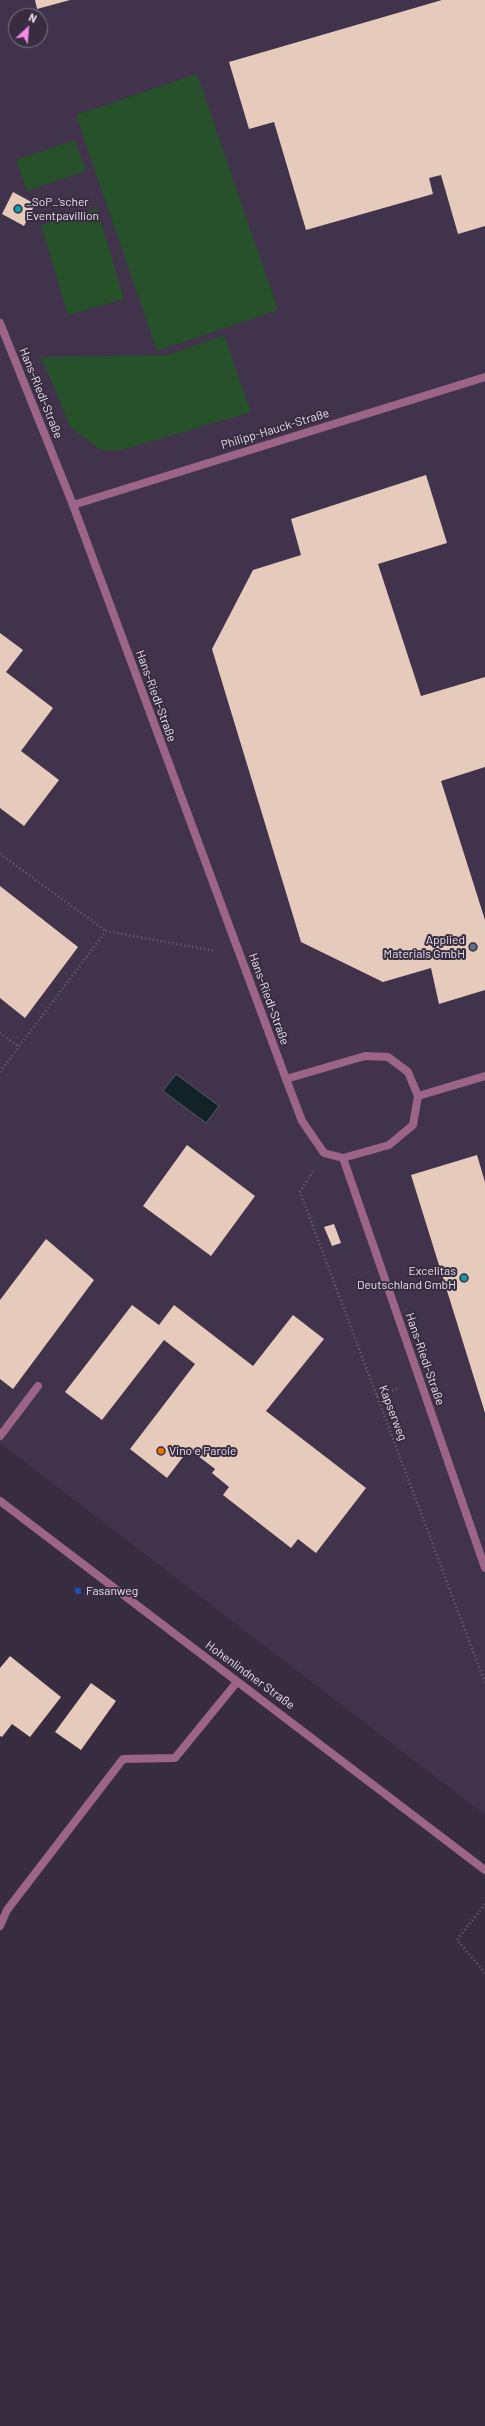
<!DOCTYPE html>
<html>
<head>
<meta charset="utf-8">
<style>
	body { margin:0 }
	#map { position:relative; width:485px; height:2426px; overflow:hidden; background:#382d40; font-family:Barlow,sans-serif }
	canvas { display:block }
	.north { position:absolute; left:8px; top:8px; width:40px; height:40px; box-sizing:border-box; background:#382d40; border:1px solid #7e7585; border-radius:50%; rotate:26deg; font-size:11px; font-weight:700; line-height:16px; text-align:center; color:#e7e0ed }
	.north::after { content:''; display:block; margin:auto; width:14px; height:18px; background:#f589ee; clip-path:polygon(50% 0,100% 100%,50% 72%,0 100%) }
</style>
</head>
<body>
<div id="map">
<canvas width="485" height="2426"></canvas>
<div class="north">N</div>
</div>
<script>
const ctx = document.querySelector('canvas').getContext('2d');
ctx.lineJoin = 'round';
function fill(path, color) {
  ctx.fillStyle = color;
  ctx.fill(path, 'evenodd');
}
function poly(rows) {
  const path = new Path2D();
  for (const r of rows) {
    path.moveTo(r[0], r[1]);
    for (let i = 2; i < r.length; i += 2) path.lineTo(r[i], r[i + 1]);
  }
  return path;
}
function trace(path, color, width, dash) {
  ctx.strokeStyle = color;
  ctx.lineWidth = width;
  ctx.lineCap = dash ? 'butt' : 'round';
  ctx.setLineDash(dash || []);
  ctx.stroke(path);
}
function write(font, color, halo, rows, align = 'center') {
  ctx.font = font + ' Barlow,sans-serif';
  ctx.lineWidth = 4;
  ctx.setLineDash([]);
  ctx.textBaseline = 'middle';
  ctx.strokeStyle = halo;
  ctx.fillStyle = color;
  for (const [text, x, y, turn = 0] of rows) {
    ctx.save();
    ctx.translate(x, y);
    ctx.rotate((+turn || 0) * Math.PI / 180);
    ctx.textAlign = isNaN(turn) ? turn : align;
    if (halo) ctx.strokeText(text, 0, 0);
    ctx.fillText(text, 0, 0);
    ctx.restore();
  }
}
fill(poly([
	[0,0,485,0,485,1815,0,1443],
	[16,16,40,16,40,40,16,40]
]), '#41334c');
fill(poly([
	[197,74,278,310,157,351,76,115],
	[75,140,86,171,27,191,16,160],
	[97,208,124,299,68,315,41,225],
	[224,335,251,412,122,450,101,450,71,428,41,357,168,355]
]), '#26512a');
const water = poly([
	[176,1074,219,1106,206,1123,163,1091,176,1074]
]);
fill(water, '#122229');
trace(water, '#525b64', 1);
fill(poly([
	[35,0,70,0,37,9],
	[442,0,485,0,485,226,458,234,441,175,429,178,433,194,306,230,274,122,249,129,229,62],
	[13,192,35,204,24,226,2,214],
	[426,475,447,543,378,564,421,696,485,677,485,767,441,781,485,920,485,990,439,1004,431,968,383,982,301,942,212,649,253,570,301,555,291,519],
	[0,633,23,650,6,672,53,708,21,751,59,780,24,826,0,808],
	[0,886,78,947,25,1018,0,998],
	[187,1145,255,1196,211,1256,143,1206],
	[477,1155,485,1182,485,1413,411,1175],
	[334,1224,341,1243,332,1246,324,1227],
	[46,1239,94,1280,13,1389,0,1379,0,1300],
	[132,1305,159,1325,174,1305,253,1366,293,1315,324,1339,266,1411,366,1488,316,1553,298,1539,291,1548,223,1495,229,1487,212,1473,215,1469,189,1449,167,1478,130,1449,195,1364,164,1340,102,1420,65,1392],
	[10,1656,61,1697,30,1737,12,1724,2,1737,0,1736,0,1668],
	[91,1683,116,1701,81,1750,55,1732]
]), '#e6cbbc');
trace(poly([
	[0,854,106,931],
	[0,1033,19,1047],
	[0,1072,106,931,215,951],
	[313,1171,300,1192,485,1683],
	[377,1396,399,1388],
	[485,1904,457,1940,485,1973]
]), '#6e6475', 2.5, [1, 3]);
trace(poly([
	[0,1436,38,1386],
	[0,1926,7,1910,123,1759,175,1758,237,1682]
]), '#9c6486', 8);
trace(poly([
	[0,323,73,505,240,955,286,1079,302,1121,324,1153,343,1158,389,1145,413,1125,418,1096,408,1072,388,1057,365,1056,286,1079],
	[73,505,485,377],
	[418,1096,485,1076],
	[343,1158,485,1568]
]), '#9c6486', 8);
trace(poly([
	[0,1501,485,1870]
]), '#9c6486', 8);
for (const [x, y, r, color] of [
	[18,209,4,"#0f9aa8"],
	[473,947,4,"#5c6f8a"],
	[464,1278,4,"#0f9aa8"],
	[161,1451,4,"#e8710a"],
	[78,1591,4,"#1a4fb4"]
]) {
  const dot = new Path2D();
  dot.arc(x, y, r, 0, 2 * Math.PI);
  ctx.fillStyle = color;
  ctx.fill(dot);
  trace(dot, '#382d40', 1.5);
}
write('12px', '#e7e0ed', '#382d40', [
	["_SoP_'scher",26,202],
	["Eventpavillion",26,216],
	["Applied",465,940,"right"],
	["Materials GmbH",465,954,"right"],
	["Excelitas",456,1271,"right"],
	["Deutschland GmbH",456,1285,"right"],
	["Vino e Parole",169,1451],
	["Fasanweg",86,1591]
], 'left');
write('12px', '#e7e0ed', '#382d40', [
	["Hans-Riedl-Straße",41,393,68],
	["Philipp-Hauck-Straße",275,429,-17],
	["Hans-Riedl-Straße",156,696,70],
	["Hans-Riedl-Straße",269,999,70],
	["Hans-Riedl-Straße",425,1359,71],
	["Kapserweg",393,1413,69],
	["Hohenlindner Straße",250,1675,36]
]);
</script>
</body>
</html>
